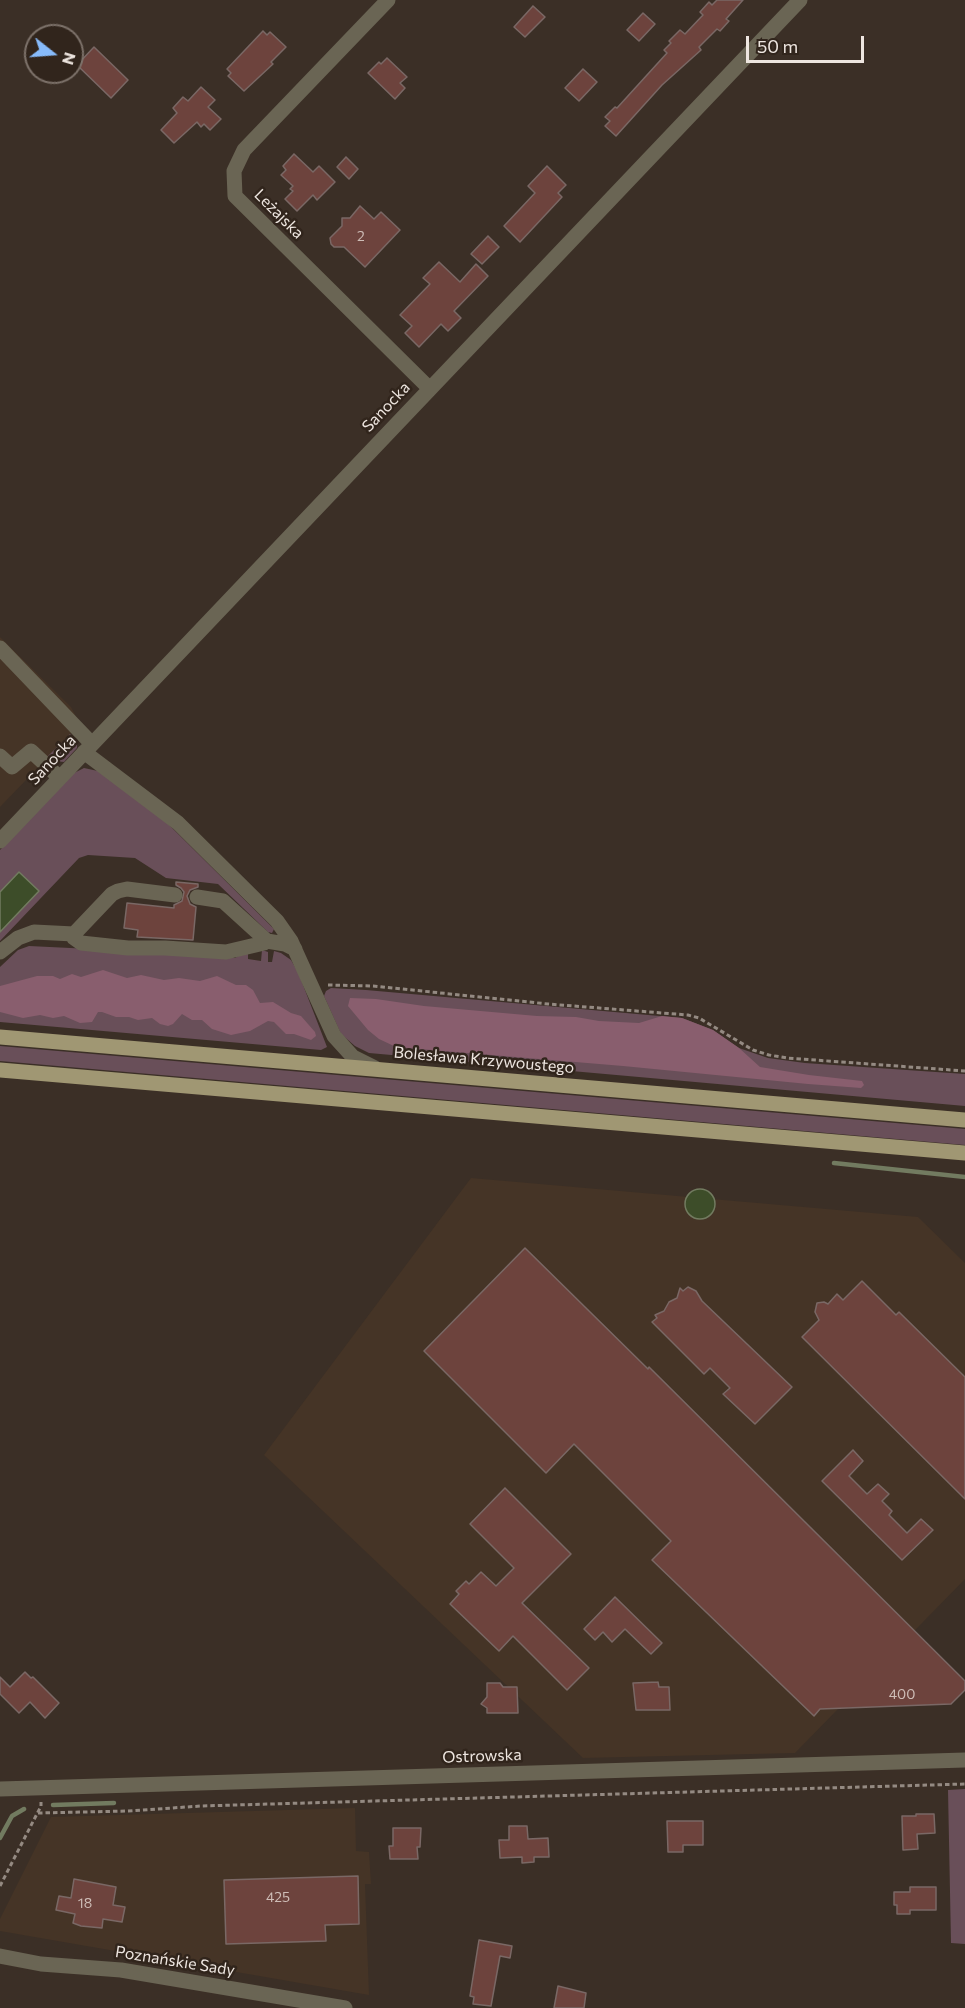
<!DOCTYPE html>
<html>
<head>
<meta charset="utf-8">
<style>
	body { margin:0 }
	#map { position:relative; width:965px; height:2008px; overflow:hidden; background:#3b2f26; font-family:Commissioner,sans-serif }
	canvas { display:block }
	.north { position:absolute; left:24px; top:24px; width:60px; height:60px; box-sizing:border-box; background:#31251c; border:2px solid #7d726a; border-radius:50%; rotate:107deg; font-size:16px; font-weight:700; line-height:24px; text-align:center; color:#eee6e0 }
	.north::after { content:''; display:block; margin:auto; width:21px; height:27px; background:#87bbfb; clip-path:polygon(50% 0,100% 100%,50% 72%,0 100%) }
	.scale { position:absolute; left:746px; top:36px; width:118px; height:27px; box-sizing:border-box; border:3px solid #eee6e0; border-top:0; padding-left:8px; font-size:18px; line-height:21px; white-space:nowrap; color:#eee6e0; -webkit-text-stroke:4px #31251c; paint-order:stroke }
</style>
</head>
<body>
<div id="map">
<canvas width="965" height="2008"></canvas>
<div class="north">N</div>
<div class="scale">50 m</div>
</div>
<script>
const ctx = document.querySelector('canvas').getContext('2d');
ctx.lineJoin = 'round';
function fill(path, color) {
  ctx.fillStyle = color;
  ctx.fill(path, 'evenodd');
}
function poly(rows) {
  const path = new Path2D();
  for (const r of rows) {
    if (r.length === 3) {
      path.moveTo(r[0] + r[2], r[1]);
      path.arc(r[0], r[1], r[2], 0, 2 * Math.PI);
      continue;
    }
    path.moveTo(r[0], r[1]);
    for (let i = 2; i < r.length; i += 2) path.lineTo(r[i], r[i + 1]);
  }
  return path;
}
function trace(path, color, width, dash) {
  ctx.strokeStyle = color;
  ctx.lineWidth = width;
  ctx.lineCap = dash ? 'butt' : 'round';
  ctx.setLineDash(dash || []);
  ctx.stroke(path);
}
function write(font, color, halo, rows, align = 'center') {
  ctx.font = font + ' Commissioner,sans-serif';
  ctx.lineWidth = 5;
  ctx.setLineDash([]);
  ctx.textBaseline = 'middle';
  ctx.strokeStyle = halo;
  ctx.fillStyle = color;
  for (const [text, x, y, turn = 0] of rows) {
    ctx.save();
    ctx.translate(x, y);
    ctx.rotate((+turn || 0) * Math.PI / 180);
    ctx.textAlign = isNaN(turn) ? turn : align;
    if (halo) ctx.strokeText(text, 0, 0);
    ctx.fillText(text, 0, 0);
    ctx.restore();
  }
}
fill(poly([
	[0,637,71,707,80,724,0,807],
	[471,1178,918,1217,965,1263,965,1579,795,1753,583,1758,264,1455],
	[355,1808,356,1851,369,1852,371,1884,365,1884,369,1995,0,1931,0,1919,51,1817]
]), '#453426');
fill(poly([
	[70,734,77,744,77,748,64,762,54,761,48,756],
	[84,768,98,771,161,817,274,929,272,933,268,932,218,884,166,878,135,858,88,855,79,858,0,941,0,850,72,774],
	[29,946,174,953,235,958,248,950,248,959,261,961,262,950,268,952,268,962,272,962,274,951,281,953,291,960,298,972,327,1047,321,1050,0,1022,0,967,18,950],
	[331,988,366,990,682,1018,713,1030,739,1048,768,1058,805,1063,965,1074,965,1106,369,1053,355,1046,341,1034,324,996,326,991],
	[0,1046,965,1129,965,1145,0,1061],
	[965,1789,965,1944,951,1943,948,1790]
]), '#694f59');
fill(poly([
	[103,970,127,978,141,975,164,980,179,978,200,981,217,976,236,985,246,985,253,990,260,1003,273,1002,291,1013,301,1016,315,1032,316,1036,311,1040,294,1034,286,1034,274,1022,268,1021,250,1031,231,1035,212,1029,202,1020,192,1020,182,1014,173,1024,168,1026,160,1024,152,1018,138,1020,129,1017,116,1017,102,1012,98,1012,92,1022,80,1023,64,1016,53,1018,40,1015,23,1018,0,1012,0,986,37,976,53,976,60,979,72,974,81,977],
	[350,998,376,999,424,1006,537,1016,576,1017,599,1021,639,1023,662,1016,682,1018,713,1030,739,1048,760,1067,809,1075,862,1081,864,1085,861,1088,808,1084,623,1066,396,1047,379,1039,368,1030,348,1006]
]), '#895e6e');
const water = poly([
	[19,872,39,891,0,932,0,892,19,872],
	[700,1204,15]
]);
fill(water, '#3d4d29');
trace(water, '#727b60', 1.5);
trace(poly([
	[834,1163,965,1177],
	[53,1805,114,1803],
	[0,1838,12,1816,24,1809]
]), '#727b60', 4.5);
const building = poly([
	[717,0,743,0,726,19,729,21,720,31,717,29,699,47,701,50,662,85,616,136,605,126,610,121,605,117,615,107,617,108,667,53,664,50,671,43,669,41,680,30,685,34,703,15,700,12,709,2,712,5,717,0],
	[533,6,545,17,525,37,514,27,533,6],
	[643,13,655,24,639,41,627,30,643,13],
	[263,31,267,35,270,32,286,47,271,62,273,64,244,91,228,76,231,73,227,69,263,31],
	[94,47,128,80,111,98,77,65,94,47],
	[387,58,407,77,400,83,405,88,395,99,368,73,379,62,381,64,387,58],
	[583,69,597,82,579,101,565,88,583,69],
	[201,87,215,100,208,107,221,119,210,130,204,124,201,127,197,122,174,143,161,130,177,113,173,108,183,97,188,101,201,87],
	[294,154,313,172,319,166,335,182,317,200,313,195,297,211,285,199,293,191,290,189,293,186,281,175,286,170,283,166,294,154],
	[346,157,358,169,349,179,337,167,346,157],
	[547,166,566,185,558,193,562,197,520,242,504,226,535,193,528,186,547,166],
	[360,206,374,219,381,212,400,230,365,267,344,247,334,247,331,244,330,238,342,226,342,218,350,218,360,206],
	[488,236,499,247,482,264,471,254,488,236],
	[439,262,460,282,476,264,488,276,454,311,461,318,448,331,441,324,419,347,405,333,412,326,400,315,430,284,423,278,439,262],
	[176,882,198,884,198,887,190,890,187,896,190,904,196,907,193,940,137,937,138,930,124,928,127,903,174,908,174,905,182,901,184,892,181,888,176,885,176,882],
	[525,1248,648,1369,649,1367,965,1681,965,1690,951,1704,820,1709,814,1716,652,1560,671,1541,574,1444,546,1473,424,1351,525,1248],
	[862,1281,896,1315,899,1312,965,1377,965,1499,802,1337,819,1320,815,1312,817,1303,824,1302,828,1304,837,1294,843,1300,862,1281],
	[688,1287,696,1291,702,1301,792,1387,755,1424,723,1394,730,1388,710,1368,704,1374,652,1322,657,1318,655,1315,664,1311,669,1302,677,1298,680,1288,683,1291,688,1287],
	[853,1450,863,1461,849,1476,867,1494,878,1484,889,1494,882,1501,892,1511,889,1515,907,1533,921,1519,933,1530,902,1560,822,1481,853,1450],
	[505,1488,571,1554,522,1603,589,1668,567,1690,513,1636,499,1651,450,1604,459,1594,456,1591,466,1581,469,1584,481,1572,496,1586,514,1568,470,1524,505,1488],
	[615,1597,662,1643,651,1654,625,1629,612,1642,603,1632,595,1640,584,1629,615,1597],
	[25,1672,31,1678,33,1677,59,1703,45,1718,30,1702,19,1713,0,1694,0,1677,10,1687,25,1672],
	[658,1682,659,1687,669,1687,670,1710,636,1710,633,1683,658,1682],
	[487,1683,500,1683,503,1687,517,1687,518,1713,487,1713,487,1708,481,1704,487,1697,487,1683],
	[916,1814,934,1814,935,1833,917,1834,918,1849,903,1850,902,1816,916,1816,916,1814],
	[667,1821,703,1821,703,1845,683,1845,683,1852,668,1852,667,1821],
	[509,1826,527,1826,528,1839,548,1838,549,1857,534,1857,534,1862,522,1863,522,1857,500,1858,499,1840,509,1840,509,1826],
	[393,1828,421,1828,420,1847,417,1847,418,1859,390,1859,389,1846,393,1846,393,1828],
	[358,1876,359,1924,325,1925,326,1941,226,1944,224,1880,358,1876],
	[74,1879,116,1887,113,1905,125,1907,122,1922,103,1919,102,1928,81,1926,73,1923,75,1914,56,1910,59,1896,71,1898,74,1879],
	[910,1887,936,1887,936,1910,910,1910,910,1914,897,1914,897,1905,894,1905,894,1892,910,1892,910,1887],
	[479,1940,512,1946,510,1958,500,1956,491,2006,473,2004,474,1997,470,1996,479,1940],
	[558,1986,586,1993,584,2008,554,2008,558,1986]
]);
fill(building, '#6d433d');
trace(building, '#7a6865', 1.5);
trace(poly([
	[328,985,373,986,548,1004,688,1015,699,1018,753,1050,769,1055,787,1058,965,1071],
	[38,1813,128,1811,201,1806,965,1784],
	[0,1886,41,1806,41,1802]
]), '#948a82', 3, [4.5, 3]);
trace(poly([
	[388,0,244,150,234,171,235,196,429,388],
	[0,648,92,744],
	[84,752,178,823,277,921,291,941,334,1036,353,1057,375,1068],
	[0,756,12,767,31,751,60,778],
	[0,841,800,0],
	[197,897,223,901,267,941],
	[74,934,74,938,81,943,128,948,165,948,226,952,264,943,267,941,285,944,295,949],
	[0,952,18,938,34,932,74,934,112,894,118,891,127,889,175,895],
	[0,1789,965,1760],
	[0,1956,41,1964,121,1970,345,2008]
]), '#6a6554', 15);
trace(poly([
	[0,1037,965,1120],
	[0,1070,965,1153]
]), '#a09773', 15);
write('14px', '#cebdb7', null, [
	["2",361,236],
	["400",902,1694],
	["425",278,1897],
	["18",85,1903]
]);
write('16px', '#eee6e0', '#31251c', [
	["Leżajska",279,214,45],
	["Sanocka",386,407,-47],
	["Sanocka",52,760,-47],
	["Bolesława Krzywoustego",484,1060,5],
	["Ostrowska",482,1756,-2],
	["Poznańskie Sady",175,1961,9]
]);
</script>
</body>
</html>
